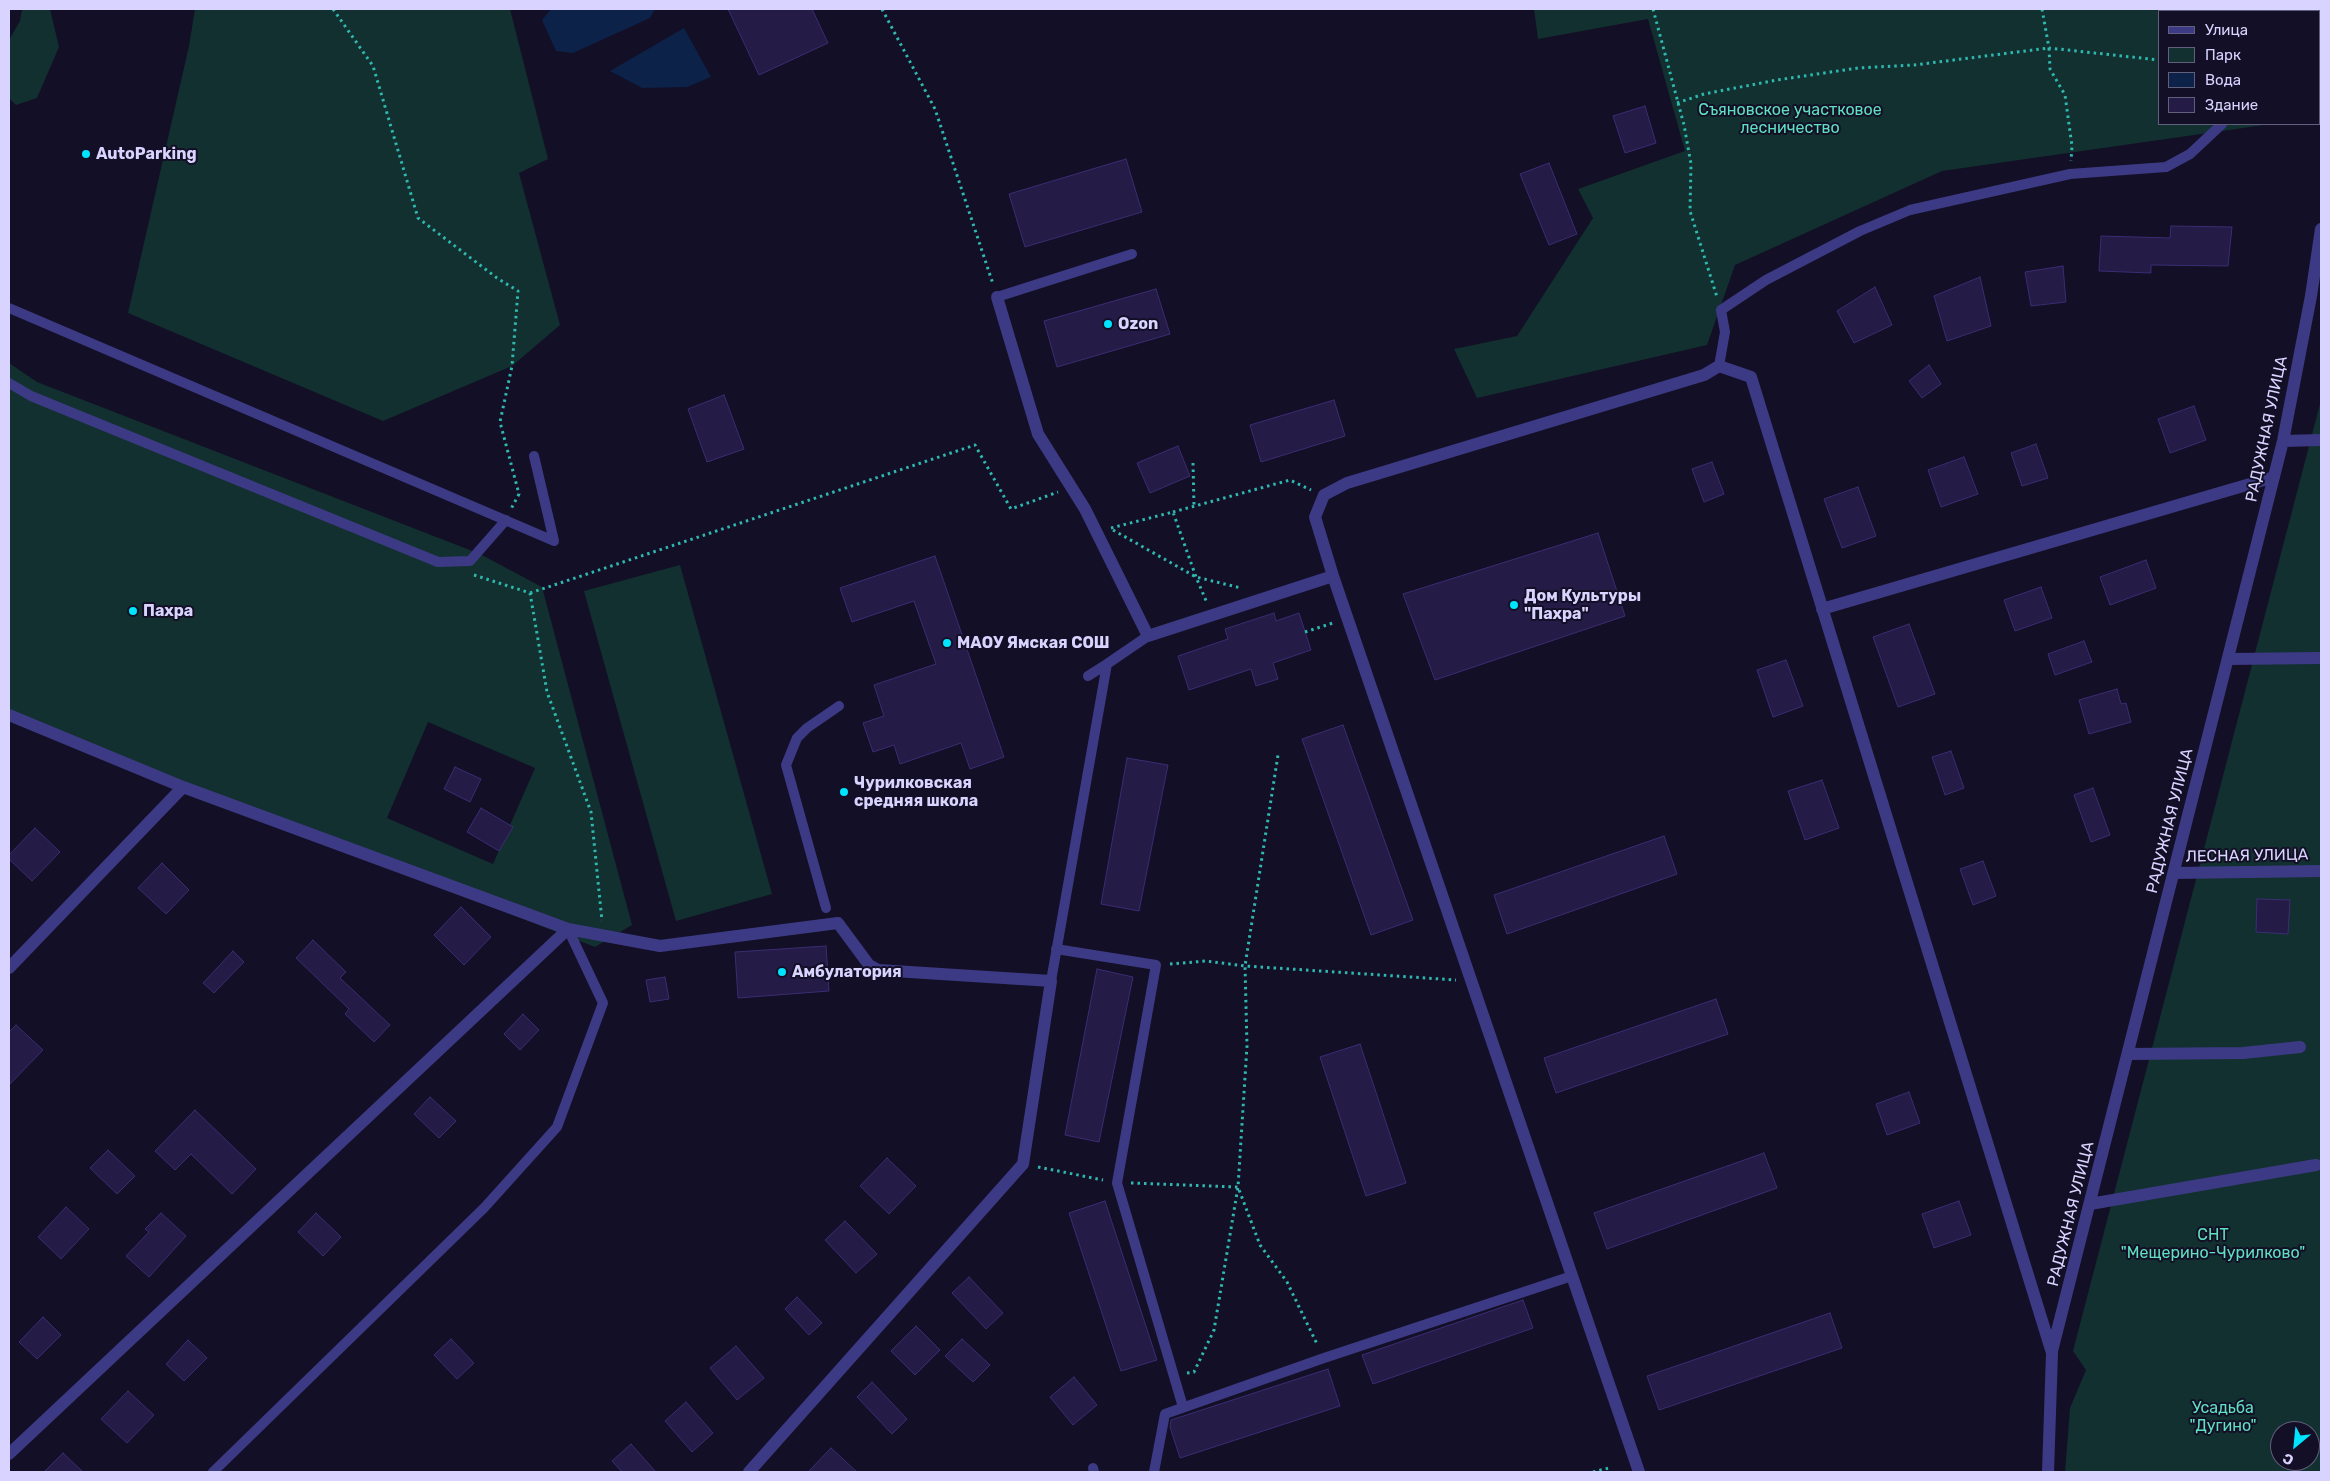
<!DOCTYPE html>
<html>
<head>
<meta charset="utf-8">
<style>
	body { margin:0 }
	#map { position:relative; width:2330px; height:1481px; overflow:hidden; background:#130f26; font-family:Rubik,sans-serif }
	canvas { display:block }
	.frame { position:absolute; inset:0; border:10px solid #d9d4ff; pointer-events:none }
	.legend { position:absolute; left:2158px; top:10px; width:162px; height:115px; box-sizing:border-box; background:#130f26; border:1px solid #625e7d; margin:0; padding:6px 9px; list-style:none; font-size:15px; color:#d9d4ff }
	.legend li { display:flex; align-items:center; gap:10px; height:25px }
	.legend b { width:25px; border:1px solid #625e7d }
	.north { position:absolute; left:2270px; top:1421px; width:50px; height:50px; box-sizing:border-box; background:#130f26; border:1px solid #625e7d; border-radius:50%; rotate:208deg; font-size:14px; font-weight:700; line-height:20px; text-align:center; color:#d9d4ff }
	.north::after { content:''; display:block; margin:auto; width:18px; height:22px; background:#00e5ff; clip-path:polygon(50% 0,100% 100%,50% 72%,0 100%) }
</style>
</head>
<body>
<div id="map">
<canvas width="2330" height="1481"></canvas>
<div class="frame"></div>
<ul class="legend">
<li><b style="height:6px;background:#3d3a85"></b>Улица</li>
<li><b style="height:14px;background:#12302f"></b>Парк</li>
<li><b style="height:14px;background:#0c2248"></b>Вода</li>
<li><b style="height:14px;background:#241b47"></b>Здание</li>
</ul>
<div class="north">С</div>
</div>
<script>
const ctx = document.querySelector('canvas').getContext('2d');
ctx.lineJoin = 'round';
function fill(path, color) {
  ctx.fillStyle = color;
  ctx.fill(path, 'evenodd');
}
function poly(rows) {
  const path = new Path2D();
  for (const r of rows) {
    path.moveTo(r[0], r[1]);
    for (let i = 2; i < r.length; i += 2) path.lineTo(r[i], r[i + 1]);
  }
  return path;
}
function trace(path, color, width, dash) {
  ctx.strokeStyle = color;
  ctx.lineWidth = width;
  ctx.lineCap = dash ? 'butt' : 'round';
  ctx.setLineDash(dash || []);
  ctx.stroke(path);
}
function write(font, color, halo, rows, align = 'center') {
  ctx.font = font + ' Rubik,sans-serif';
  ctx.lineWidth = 4;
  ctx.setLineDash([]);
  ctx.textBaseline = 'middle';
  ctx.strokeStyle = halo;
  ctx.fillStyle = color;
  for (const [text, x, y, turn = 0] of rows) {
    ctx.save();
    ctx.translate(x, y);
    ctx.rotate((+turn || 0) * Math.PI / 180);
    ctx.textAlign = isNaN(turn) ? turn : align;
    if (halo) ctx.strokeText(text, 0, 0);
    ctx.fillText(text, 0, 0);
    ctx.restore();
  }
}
fill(poly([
	[22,9,50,9,59,47,37,98,16,105,9,98,9,40,20,21],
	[195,9,510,9,548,159,519,173,560,325,512,366,383,421,128,313,189,46],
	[1534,9,2321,9,2321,118,2319,118,2319,11,2159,11,2159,124,2271,124,1942,171,1735,265,1707,345,1477,398,1454,349,1517,336,1593,218,1578,189,1685,151,1648,19,1538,39],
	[9,363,37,382,480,554,542,587,632,925,595,947,9,718],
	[428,722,535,768,493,864,387,818],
	[2321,400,2321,1472,2065,1472,2070,1408,2086,1370,2073,1351],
	[2280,1431,2310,1431,2310,1461,2280,1461],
	[680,565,772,894,676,921,584,591]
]), '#12302f');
fill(poly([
	[551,9,655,9,650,18,573,53,556,51,542,20],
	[684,28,711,77,687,87,642,88,610,71]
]), '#0c2248');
const building = poly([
	[728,9,812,9,828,43,759,75,728,9],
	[1645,106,1656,143,1625,153,1613,116,1645,106],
	[1126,159,1142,212,1025,247,1009,194,1126,159],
	[1549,163,1577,234,1549,245,1520,174,1549,163],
	[2171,226,2232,227,2228,266,2151,265,2151,273,2099,271,2101,236,2170,238,2171,226],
	[2063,266,2066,302,2031,306,2025,272,2063,266],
	[1980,277,1991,326,1947,341,1934,296,1980,277],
	[1875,287,1892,325,1854,343,1837,311,1875,287],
	[1156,289,1170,334,1057,367,1044,321,1156,289],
	[1929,365,1941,384,1922,398,1909,381,1929,365],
	[724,395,744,449,707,462,688,409,724,395],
	[1334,400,1345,436,1261,462,1250,425,1334,400],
	[2194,406,2206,440,2170,453,2158,419,2194,406],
	[2036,444,2048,478,2022,486,2011,453,2036,444],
	[1178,446,1190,476,1150,493,1137,463,1178,446],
	[1964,457,1978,494,1941,507,1928,470,1964,457],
	[1712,462,1724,494,1704,502,1692,469,1712,462],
	[1858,487,1876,536,1842,548,1824,499,1858,487],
	[1598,533,1625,616,1435,680,1403,594,1598,533],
	[935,556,1004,757,970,769,961,743,900,764,894,745,873,752,863,723,884,716,874,685,936,664,914,601,852,622,840,588,935,556],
	[2146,560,2156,588,2110,605,2100,577,2146,560],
	[2041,587,2052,618,2015,631,2004,600,2041,587],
	[1274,613,1276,621,1299,613,1311,650,1273,663,1278,679,1256,686,1251,669,1189,690,1178,656,1228,639,1225,629,1274,613],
	[1909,624,1935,694,1898,707,1873,637,1909,624],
	[2084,641,2092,662,2055,675,2048,654,2084,641],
	[1786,660,1803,706,1773,717,1757,670,1786,660],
	[2117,689,2121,704,2126,703,2131,722,2089,734,2079,700,2117,689],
	[1343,725,1413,920,1371,935,1302,739,1343,725],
	[1951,751,1964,788,1945,795,1932,757,1951,751],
	[1127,758,1168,765,1139,911,1101,904,1127,758],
	[455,767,481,779,470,802,444,789,455,767],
	[1822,780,1839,828,1805,840,1788,791,1822,780],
	[2093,788,2110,835,2091,842,2074,795,2093,788],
	[481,808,513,827,499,851,467,832,481,808],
	[35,828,60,852,32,881,9,859,9,855,35,828],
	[1664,836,1677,874,1507,934,1494,895,1664,836],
	[1983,861,1996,896,1973,905,1960,869,1983,861],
	[162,863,189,890,166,914,138,888,162,863],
	[2257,899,2290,900,2288,934,2256,932,2257,899],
	[461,907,491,937,464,965,434,935,461,907],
	[313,940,346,972,340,978,390,1025,374,1042,345,1014,349,1009,296,958,313,940],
	[826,946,829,991,738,998,735,952,826,946],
	[233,951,244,962,214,993,203,983,233,951],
	[1097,969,1133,977,1099,1142,1065,1135,1097,969],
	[665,977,669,999,650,1002,646,980,665,977],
	[1716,999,1728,1034,1556,1093,1544,1058,1716,999],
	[523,1014,539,1030,520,1050,504,1034,523,1014],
	[16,1025,43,1050,9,1085,9,1032,16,1025],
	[1360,1044,1406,1183,1366,1196,1320,1057,1360,1044],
	[1909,1092,1920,1123,1887,1135,1876,1104,1909,1092],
	[430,1097,456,1121,439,1138,414,1114,430,1097],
	[195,1110,256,1169,232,1194,191,1154,175,1170,155,1151,195,1110],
	[108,1150,135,1176,117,1194,90,1168,108,1150],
	[1764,1153,1777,1188,1607,1249,1594,1213,1764,1153],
	[887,1158,916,1186,889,1214,860,1186,887,1158],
	[1105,1201,1157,1360,1121,1371,1069,1213,1105,1201],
	[1959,1201,1971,1235,1934,1248,1922,1214,1959,1201],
	[66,1207,89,1229,61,1259,38,1237,66,1207],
	[161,1213,186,1236,149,1277,126,1256,149,1232,145,1229,161,1213],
	[316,1213,341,1237,323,1256,298,1232,316,1213],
	[845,1221,877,1254,856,1273,825,1240,845,1221],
	[969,1277,1003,1313,986,1329,952,1293,969,1277],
	[797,1297,822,1323,809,1335,785,1309,797,1297],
	[1523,1300,1533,1328,1373,1384,1362,1355,1523,1300],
	[1830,1313,1842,1348,1659,1410,1647,1376,1830,1313],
	[43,1317,61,1335,37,1359,19,1342,43,1317],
	[916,1326,940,1350,915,1375,891,1351,916,1326],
	[451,1339,474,1363,457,1379,434,1355,451,1339],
	[962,1339,990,1365,973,1382,945,1356,962,1339],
	[188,1340,207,1358,184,1381,166,1364,188,1340],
	[736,1346,764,1378,737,1400,710,1368,736,1346],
	[1328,1369,1340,1406,1180,1458,1170,1427,1171,1420,1328,1369],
	[1074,1377,1097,1405,1073,1425,1050,1397,1074,1377],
	[872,1382,907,1419,892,1434,857,1397,872,1382],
	[128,1391,154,1415,127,1443,101,1419,128,1391],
	[686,1402,713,1433,692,1452,665,1421,686,1402],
	[631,1444,656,1472,622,1472,612,1461,631,1444],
	[831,1448,857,1472,808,1472,831,1448],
	[63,1453,83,1472,44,1472,63,1453]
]);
fill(building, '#241b47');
trace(building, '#3b2d73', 1);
trace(poly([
	[333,9,373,66,418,218,497,278,518,291,512,366,500,422,519,494,511,509],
	[882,9,935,109,993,284],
	[1653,9,1684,125,1691,164,1690,211,1717,297],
	[2042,9,2049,48,2159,60],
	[1677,103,1704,94,1777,80,1858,68,1914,65,2049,48,2050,69,2065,95,2072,146,2071,161],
	[1193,463,1194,506],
	[1173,512,1290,480,1311,490],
	[1111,528,1173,512,1196,577,1207,603],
	[1113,530,1196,577,1241,588],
	[474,575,530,593,547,692,591,812,602,921],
	[530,593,975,445,1011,509,1058,492],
	[1305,632,1333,623],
	[1170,964,1206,961,1245,966,1278,755],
	[1038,1167,1103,1180],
	[1131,1183,1238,1187,1260,1245,1287,1282,1318,1346],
	[1187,1373,1194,1372,1214,1330,1238,1187,1247,1046,1245,966,1456,980],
	[1593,1472,1609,1468]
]), '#2fb8b0', 3, [2.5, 4]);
trace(poly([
	[2319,44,2321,42],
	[997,297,1132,254],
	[9,308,554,541],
	[1719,366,1725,332,1721,310,1766,280,1860,231,1910,210,2070,174,2166,167,2190,154,2222,124],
	[9,383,31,396,438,562,470,561,506,520],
	[534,456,554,541],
	[1088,676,1107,664],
	[826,908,786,765,797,738,807,728,839,706],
	[1056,949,1156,965,1117,1183,1183,1407],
	[1051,981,1107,664,1148,636],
	[1093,1468,1094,1472],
	[213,1472,484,1208,557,1127,603,1003,568,929],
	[1154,1472,1165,1414,1324,1358,1572,1276]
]), '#3d3a85', 10);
trace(poly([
	[997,297,1038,434,1085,509,1148,636,1333,576],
	[2283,441,2321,440],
	[1822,609,2274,477],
	[2228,659,2321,658],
	[9,715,183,787,568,929,660,946,838,923,869,965,878,970,1051,981,1023,1164,749,1472],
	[2174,873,2321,871],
	[9,968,183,787],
	[2128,1054,2243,1053,2300,1047],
	[2090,1204,2316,1165],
	[2052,1351,2283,441,2311,296,2321,229],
	[9,1454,568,929],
	[1639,1472,1333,576,1315,517,1324,495,1347,483,1704,375,1719,366,1751,377,2052,1353,2048,1472]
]), '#3d3a85', 12);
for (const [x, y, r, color] of [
	[86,154,5,"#00e5ff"],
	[1108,324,5,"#00e5ff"],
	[1514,605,5,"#00e5ff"],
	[133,611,5,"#00e5ff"],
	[947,643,5,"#00e5ff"],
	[844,792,5,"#00e5ff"],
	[782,972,5,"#00e5ff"]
]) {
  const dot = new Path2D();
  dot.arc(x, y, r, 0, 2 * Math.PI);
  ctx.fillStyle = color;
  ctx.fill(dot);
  trace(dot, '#130f26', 2);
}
write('16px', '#5fe0c0', '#130f26', [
	["Съяновское участковое",1790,110],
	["лесничество",1790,128],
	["СНТ",2213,1235],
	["\"Мещерино-Чурилково\"",2213,1253],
	["Усадьба",2223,1408],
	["\"Дугино\"",2223,1426]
]);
write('bold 16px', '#d9d4ff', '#130f26', [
	["AutoParking",96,154],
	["Ozon",1118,324],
	["Дом Культуры",1524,596],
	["\"Пахра\"",1524,614],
	["Пахра",143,611],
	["МАОУ Ямская СОШ",957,643],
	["Чурилковская",854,783],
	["средняя школа",854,801],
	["Амбулатория",792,972]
], 'left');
write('16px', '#d9d4ff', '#130f26', [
	["РАДУЖНАЯ УЛИЦА",2267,429,-78],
	["РАДУЖНАЯ УЛИЦА",2170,821,-76],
	["ЛЕСНАЯ УЛИЦА",2247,856,-1],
	["РАДУЖНАЯ УЛИЦА",2071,1214,-76]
]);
</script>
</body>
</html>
